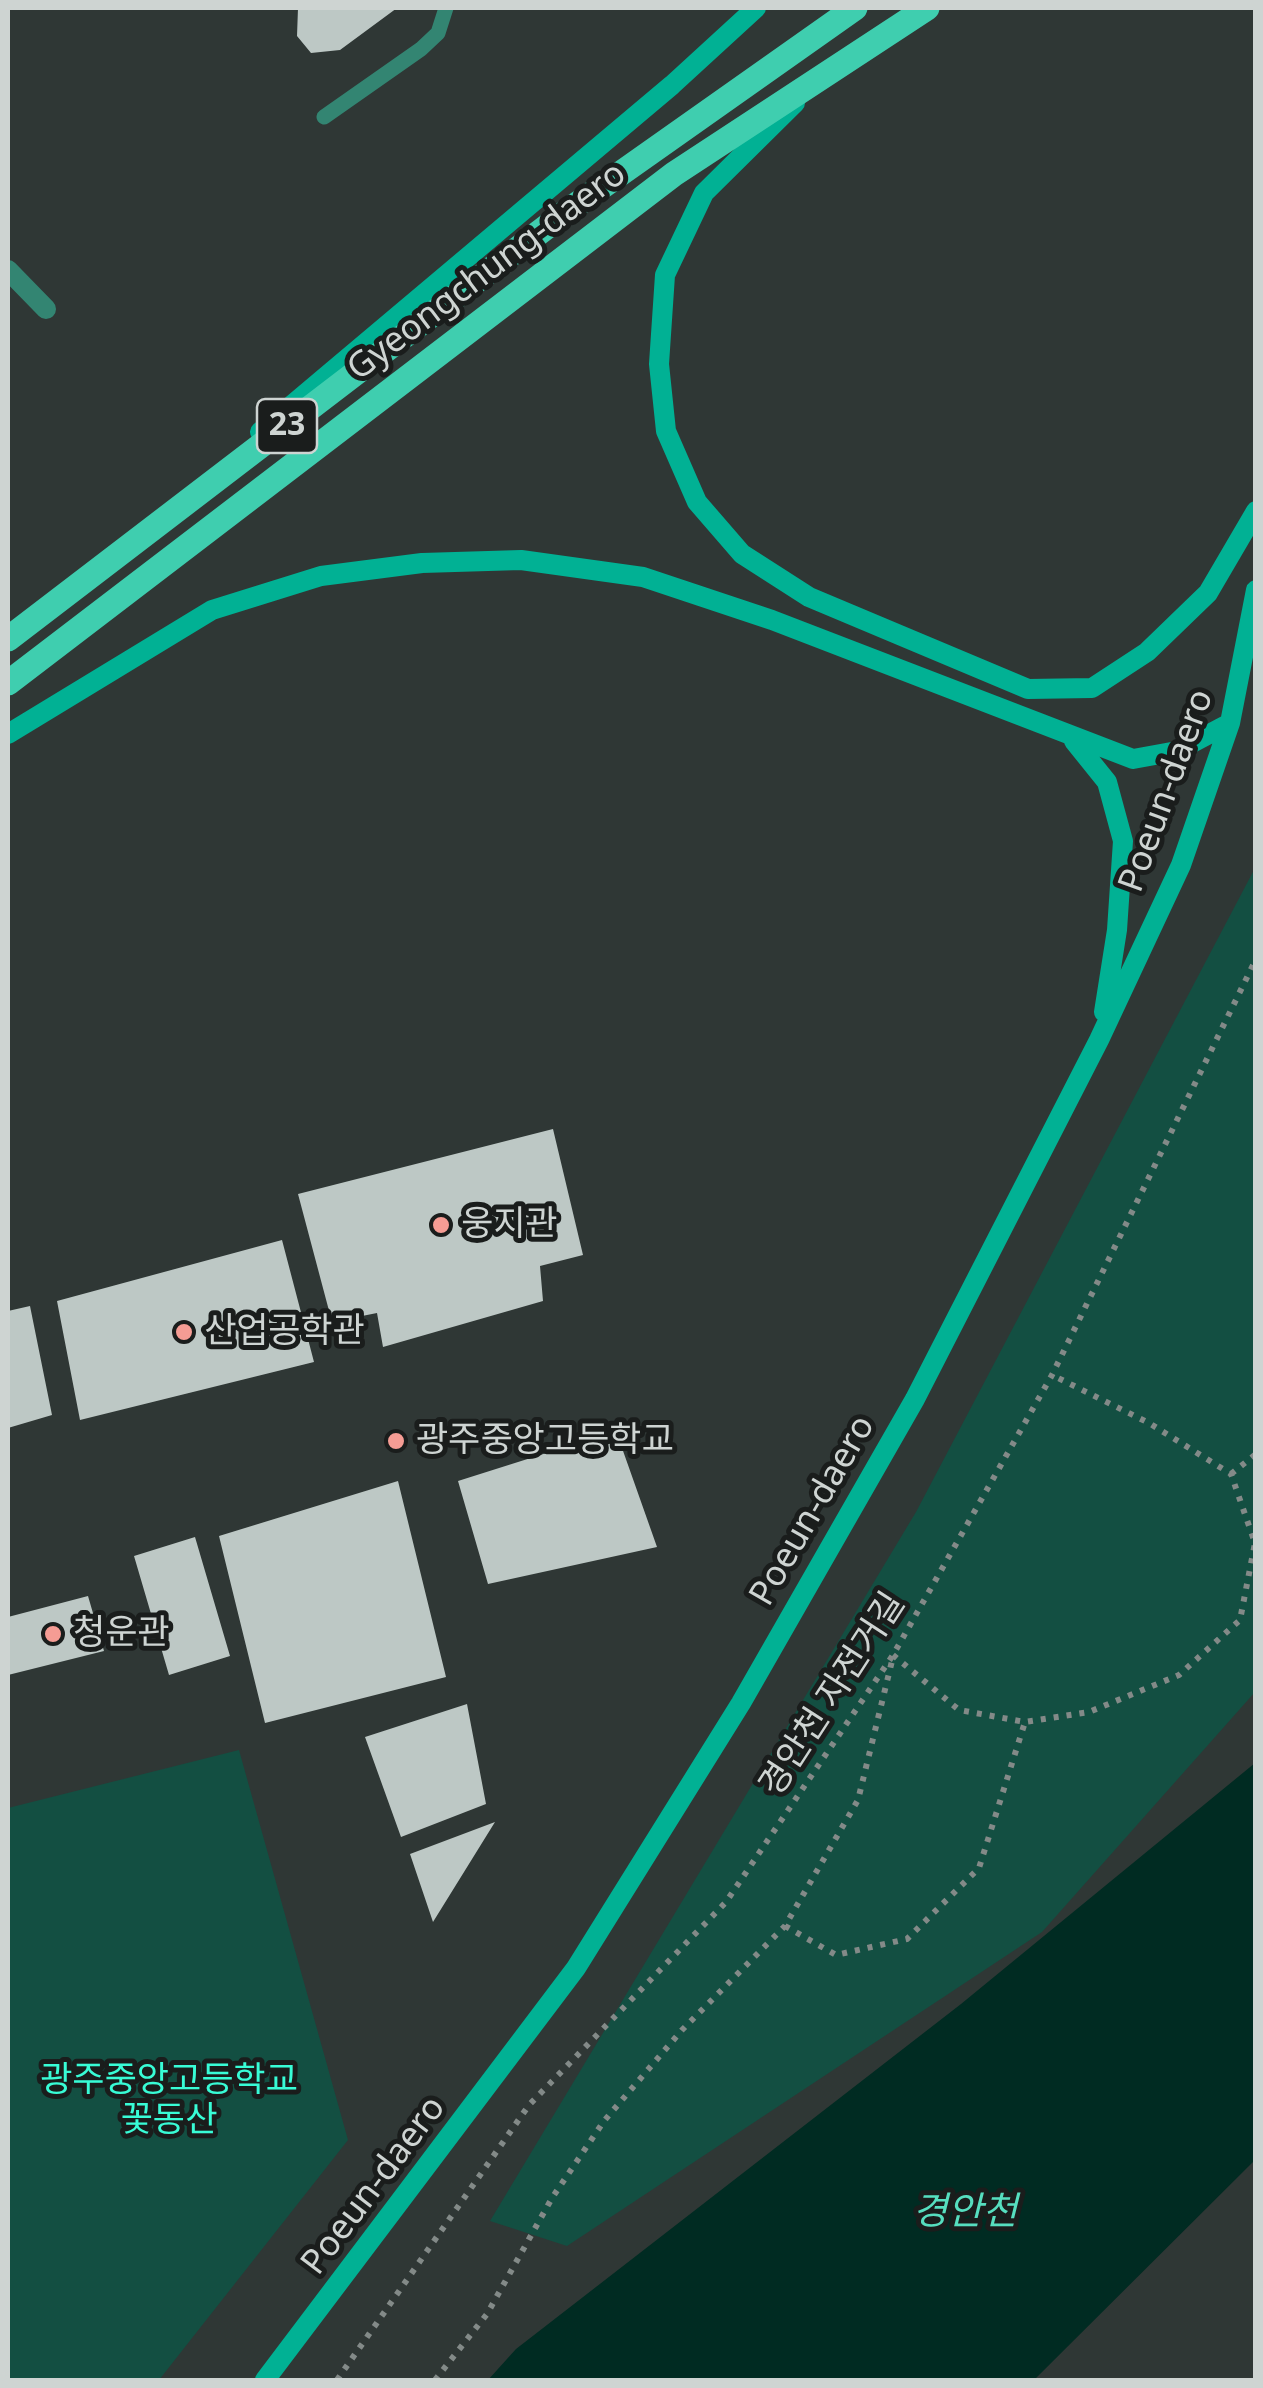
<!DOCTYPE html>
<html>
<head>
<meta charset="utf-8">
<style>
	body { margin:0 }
	#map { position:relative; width:1263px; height:2388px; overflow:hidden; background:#2f3735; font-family:"Noto Sans",sans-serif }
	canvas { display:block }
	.frame { position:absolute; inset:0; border:10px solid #ced4d2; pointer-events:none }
</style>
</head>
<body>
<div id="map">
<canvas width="1263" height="2388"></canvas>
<div class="frame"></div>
</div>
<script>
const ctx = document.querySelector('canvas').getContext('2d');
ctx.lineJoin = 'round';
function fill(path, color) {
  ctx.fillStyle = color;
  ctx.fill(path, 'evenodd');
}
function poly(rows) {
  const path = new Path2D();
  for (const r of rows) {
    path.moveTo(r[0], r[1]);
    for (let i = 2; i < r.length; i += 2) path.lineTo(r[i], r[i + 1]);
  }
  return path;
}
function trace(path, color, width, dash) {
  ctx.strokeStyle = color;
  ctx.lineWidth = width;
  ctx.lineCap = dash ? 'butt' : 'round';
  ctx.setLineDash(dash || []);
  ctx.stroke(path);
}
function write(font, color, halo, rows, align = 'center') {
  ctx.font = font + ' "Noto Sans","Noto Sans KR",sans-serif';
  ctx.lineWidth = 10;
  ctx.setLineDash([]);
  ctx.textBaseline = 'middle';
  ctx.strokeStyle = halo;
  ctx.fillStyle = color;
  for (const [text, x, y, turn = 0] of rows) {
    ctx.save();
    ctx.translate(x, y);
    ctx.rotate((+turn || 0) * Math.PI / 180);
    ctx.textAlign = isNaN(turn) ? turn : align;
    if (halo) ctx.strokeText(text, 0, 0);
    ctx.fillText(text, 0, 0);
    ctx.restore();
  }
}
fill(poly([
	[1255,868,1255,1692,1042,1932,567,2246,490,2221,916,1512],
	[239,1750,348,2140,159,2380,8,2380,8,1808]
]), '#134f42');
fill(poly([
	[1255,1763,1255,2160,1034,2380,488,2380,516,2349,961,2004]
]), '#002b22');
fill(poly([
	[298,8,397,8,340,50,311,53,297,36],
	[553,1129,583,1255,540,1266,543,1301,383,1347,377,1313,332,1322,298,1194],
	[282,1240,314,1362,80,1420,57,1301],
	[30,1306,52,1415,8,1428,8,1311],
	[616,1431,657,1547,488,1584,458,1481],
	[398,1481,446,1677,265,1723,219,1536],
	[195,1537,230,1656,169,1675,134,1556],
	[88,1596,104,1651,8,1675,8,1617],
	[467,1704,486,1804,401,1837,365,1737],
	[495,1822,433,1922,410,1854]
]), '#bdc8c5');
trace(poly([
	[1231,1474,1256,1454],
	[893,1655,959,1710,1025,1722,1089,1712,1179,1675,1240,1620,1255,1543,1231,1474,1149,1423,1052,1375],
	[785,1926,836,1955,907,1939,979,1868,1025,1722],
	[337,2380,529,2105,726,1902,893,1655,1052,1375,1256,959],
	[435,2380,487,2314,552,2198,604,2121,682,2030,785,1926,858,1800,892,1661]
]), '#838a88', 6, [5, 8]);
trace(poly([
	[324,117,421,49,438,33,446,8]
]), '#338572', 15);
trace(poly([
	[8,270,46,309]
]), '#338572', 20);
trace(poly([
	[795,103,704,193,665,275,659,364,666,431,697,502,742,554,809,597,1028,689,1092,688,1147,652,1208,593,1256,511],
	[260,432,672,85,756,8],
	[8,734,212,610,321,576,422,563,521,560,643,577,772,620,1133,759,1177,751,1230,723],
	[1074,741,1107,782,1123,841,1117,930,1104,1012],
	[265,2380,576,1968,741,1703,915,1399,1099,1040,1181,865,1230,723,1256,590]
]), '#01b194', 20);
trace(poly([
	[8,639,566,212,855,8],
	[8,683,674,174,927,8]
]), '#3fceaf', 25);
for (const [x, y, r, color] of [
	[441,1225,10,"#f59c94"],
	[184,1332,10,"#f59c94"],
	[396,1441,10,"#f59c94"],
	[53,1634,10,"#f59c94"]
]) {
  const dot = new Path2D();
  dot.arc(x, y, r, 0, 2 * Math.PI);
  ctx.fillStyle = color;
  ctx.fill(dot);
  trace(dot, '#1a1d1c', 4);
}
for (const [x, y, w] of [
	[287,426,60]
]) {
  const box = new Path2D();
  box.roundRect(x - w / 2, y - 27, w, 54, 8);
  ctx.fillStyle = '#1a1d1c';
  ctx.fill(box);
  trace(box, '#ced4d2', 2.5);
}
write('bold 32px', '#ced4d2', null, [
	["23",287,426]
]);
write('35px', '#ced4d2', '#1a1d1c', [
	["Gyeongchung-daero",487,272,-37],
	["Poeun-daero",1167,791,-70],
	["Poeun-daero",813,1511,-60],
	["경안천 자전거길",833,1695,-57],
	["Poeun-daero",374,2186,-53]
]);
write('35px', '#ced4d2', '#1a1d1c', [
	["웅지관",461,1225],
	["산업공학관",204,1332],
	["광주중앙고등학교",416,1441],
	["청운관",73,1634]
], 'left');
write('35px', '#38fcd6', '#1a1d1c', [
	["광주중앙고등학교",169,2081],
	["꽃동산",169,2121]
]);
write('italic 38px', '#56debf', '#1a1d1c', [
	["경안천",965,2213]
]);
</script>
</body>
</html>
